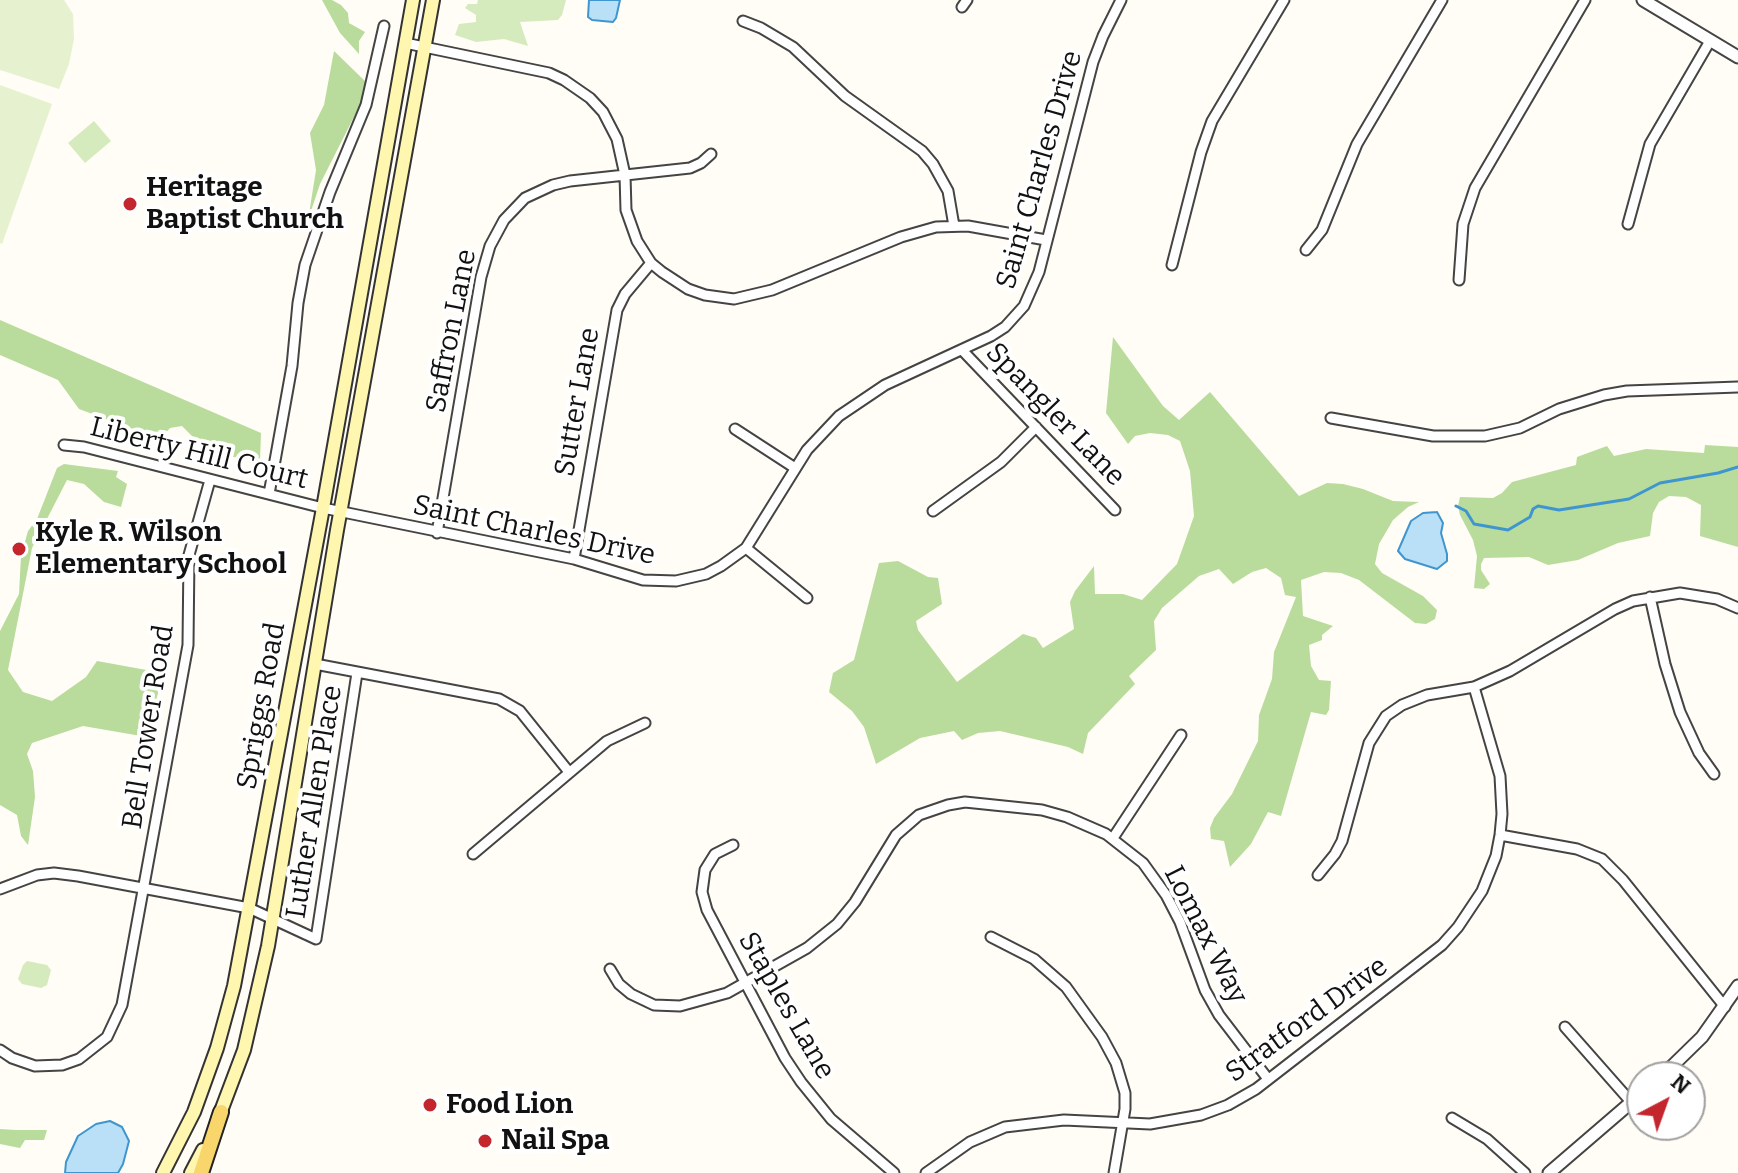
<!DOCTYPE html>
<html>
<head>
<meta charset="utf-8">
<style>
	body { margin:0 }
	#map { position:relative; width:1738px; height:1173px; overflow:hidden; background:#fffdf5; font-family:Bitter,serif }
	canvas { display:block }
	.north { position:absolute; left:1626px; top:1061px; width:80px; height:80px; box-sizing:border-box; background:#fff; border:2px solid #a0a0a0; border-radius:50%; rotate:41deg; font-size:22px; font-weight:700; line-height:32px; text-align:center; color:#111 }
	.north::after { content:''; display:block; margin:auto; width:28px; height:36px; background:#c4262e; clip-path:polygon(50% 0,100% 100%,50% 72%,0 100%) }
</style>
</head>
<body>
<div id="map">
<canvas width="1738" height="1173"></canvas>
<div class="north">N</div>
</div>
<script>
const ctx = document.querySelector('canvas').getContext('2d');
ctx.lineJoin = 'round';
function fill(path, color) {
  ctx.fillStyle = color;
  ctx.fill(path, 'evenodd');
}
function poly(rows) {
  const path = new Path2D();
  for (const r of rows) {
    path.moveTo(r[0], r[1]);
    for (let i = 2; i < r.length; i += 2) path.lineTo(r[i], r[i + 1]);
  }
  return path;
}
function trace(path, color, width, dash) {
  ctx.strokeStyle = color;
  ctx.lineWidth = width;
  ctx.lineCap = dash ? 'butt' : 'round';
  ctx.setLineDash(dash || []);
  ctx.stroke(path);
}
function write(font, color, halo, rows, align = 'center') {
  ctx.font = font + ' Bitter,serif';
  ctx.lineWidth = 8;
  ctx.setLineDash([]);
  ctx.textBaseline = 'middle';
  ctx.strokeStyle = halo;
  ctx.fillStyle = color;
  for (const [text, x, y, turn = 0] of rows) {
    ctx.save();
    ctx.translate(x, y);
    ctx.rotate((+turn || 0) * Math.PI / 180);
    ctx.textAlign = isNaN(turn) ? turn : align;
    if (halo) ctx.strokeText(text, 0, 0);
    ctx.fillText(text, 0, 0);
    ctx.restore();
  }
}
fill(poly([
	[478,0,566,0,562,15,558,20,520,22,528,46,504,39,476,42,455,35,459,24,476,22,476,15,465,8,468,4,477,4],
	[94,121,111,141,85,163,68,143],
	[27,961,47,965,51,970,47,985,41,988,22,984,18,979,23,965]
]), '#d5ebbd');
fill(poly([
	[322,0,332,0,341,5,348,13,349,23,365,32,359,41,359,54,340,33],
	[334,51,366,82,361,103,320,184,308,220,316,170,310,133,324,105],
	[0,320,261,433,260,461,227,456,200,444,182,426,170,428,160,439,79,409,58,380,0,355],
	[1113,337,1163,406,1179,420,1210,392,1299,496,1327,483,1343,484,1363,489,1393,501,1419,502,1408,507,1393,520,1379,544,1375,564,1382,573,1423,596,1437,610,1435,619,1426,624,1415,623,1359,580,1341,573,1324,572,1301,580,1303,616,1333,626,1322,635,1322,640,1309,645,1311,666,1319,680,1331,681,1329,710,1326,715,1311,712,1281,816,1268,812,1251,844,1230,867,1224,841,1211,839,1210,828,1214,818,1232,794,1258,741,1259,715,1272,679,1274,652,1296,597,1285,595,1281,578,1266,568,1252,572,1233,584,1219,569,1199,576,1162,608,1154,621,1156,650,1129,676,1135,684,1088,733,1083,754,1068,747,1000,731,978,733,962,740,954,731,920,738,876,764,864,727,852,711,829,692,833,673,854,660,879,563,898,561,928,577,938,578,942,604,916,621,918,630,957,682,1023,634,1036,638,1043,648,1074,629,1070,602,1075,591,1094,566,1095,594,1123,594,1142,600,1177,564,1194,516,1190,471,1180,441,1168,435,1150,433,1135,436,1128,444,1106,413],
	[1705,445,1738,447,1738,547,1700,536,1701,505,1686,497,1669,496,1659,502,1653,513,1650,536,1618,543,1578,560,1548,565,1529,557,1484,558,1481,564,1481,570,1490,584,1484,589,1474,588,1477,556,1473,540,1460,515,1458,506,1460,497,1493,498,1502,493,1512,482,1576,465,1577,457,1607,446,1614,456,1646,449,1704,453],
	[64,464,118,471,116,477,127,484,121,507,104,502,84,484,67,480,32,548,8,670,23,692,52,701,86,677,97,661,163,673,147,737,83,726,32,743,27,754,33,771,35,797,28,845,21,836,17,815,0,805,0,631,19,594,21,556,28,531,37,519,57,468],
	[0,1129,16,1130,47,1130,44,1140,25,1140,20,1148,0,1144]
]), '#b9dc9c');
fill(poly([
	[0,0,64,0,73,14,74,39,69,64,59,89,0,70],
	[0,85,52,104,2,244,0,243]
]), '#e6f2cf');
const water = poly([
	[589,0,620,0,616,18,613,22,592,20,588,17,589,0],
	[1437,512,1443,523,1441,533,1447,554,1447,561,1437,569,1405,559,1398,551,1411,521,1423,513,1437,512],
	[110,1121,122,1127,129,1141,123,1164,118,1173,65,1173,66,1162,78,1136,96,1124,110,1121]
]);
fill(water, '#b9e0f7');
trace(water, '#3f96cf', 2);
trace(poly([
	[1456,506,1466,511,1474,524,1508,530,1530,517,1533,509,1538,506,1559,510,1629,499,1660,483,1718,473,1738,467]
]), '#3f96cf', 3);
const minor = poly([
	[962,7,967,0],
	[743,21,761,28,793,47,845,96,922,151,933,164,948,191,954,226],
	[405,43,549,73,564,80,590,98,603,112,617,139,625,175,626,210,637,241,651,263,662,272,688,289,705,295,734,299,772,290,901,237,936,227,968,226,1046,240],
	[1628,224,1650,144,1710,41],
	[1306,250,1322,230,1357,144,1442,0],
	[1172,265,1201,152,1212,121,1284,0],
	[1459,280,1463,224,1475,188,1585,0],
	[962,350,1115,510],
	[1331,418,1433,436,1485,436,1520,428,1559,409,1604,395,1627,391,1738,387],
	[735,429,795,468],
	[64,445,84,447,323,508,574,559,643,580,676,581,706,574,721,566,746,548,807,450,839,416,885,385,991,336,1005,327,1024,306,1039,272,1093,62,1103,36,1121,0],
	[269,494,292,366,298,303,305,265,330,192,366,105,384,26],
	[933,511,1001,462,1036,427],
	[437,533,481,277,490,246,504,220,525,198,553,185,570,181,690,168,701,163,711,154],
	[746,548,807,598],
	[574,559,617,310,625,294,651,263],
	[1650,597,1665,664,1680,712,1699,753,1714,774],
	[315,664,499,699,520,711,569,772],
	[1500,835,1577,849,1602,859,1623,880,1725,1007],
	[1113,838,1181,735],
	[733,845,715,854,705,870,702,892,707,910,785,1058,801,1082,831,1119,894,1173],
	[473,854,607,741,645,723],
	[1318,875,1335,854,1342,841,1369,743,1386,716,1402,705,1427,695,1474,687,1510,671,1615,609,1633,601,1680,593,1717,599,1738,608],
	[0,889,37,875,54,873,78,876,249,908,316,939,357,673],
	[991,937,1034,959,1066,987,1102,1037,1116,1063,1125,1093,1125,1109,1114,1173],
	[610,969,619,984,631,994,654,1005,680,1006,727,993,807,948,837,924,855,902,896,835,919,815,948,805,965,802,1042,810,1067,817,1106,834,1143,863,1166,895,1180,922,1205,990,1219,1015,1268,1079],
	[1565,1027,1632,1103],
	[0,1050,12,1058,35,1066,62,1065,79,1059,107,1037,122,1005,188,645,189,555,210,480],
	[1452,1118,1487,1139,1525,1173],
	[926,1173,970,1142,1005,1127,1064,1120,1150,1124,1201,1115,1228,1105,1256,1089,1442,945,1458,927,1482,891,1496,856,1500,835,1502,814,1500,776,1474,687]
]);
const tertiary = poly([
	[1643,0,1738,57],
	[1661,1077,1702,1037,1738,986],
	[1549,1173,1642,1093]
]);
const secondary = poly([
	[218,1119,244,1050,268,946,337,530,433,0],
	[163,1173,194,1112,217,1048,234,986,323,508,413,0],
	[191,1173,203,1150]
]);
const primary = poly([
	[201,1173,221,1112]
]);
trace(minor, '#444', 13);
trace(tertiary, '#444', 15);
trace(secondary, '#333', 16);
trace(primary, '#222', 18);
trace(minor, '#fff', 9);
trace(tertiary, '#fff', 11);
trace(secondary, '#fff6b0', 12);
trace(primary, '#f9d66b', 14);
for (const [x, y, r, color] of [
	[130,204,8,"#c4262e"],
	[19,549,8,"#c4262e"],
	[430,1105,8,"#c4262e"],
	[485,1141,8,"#c4262e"]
]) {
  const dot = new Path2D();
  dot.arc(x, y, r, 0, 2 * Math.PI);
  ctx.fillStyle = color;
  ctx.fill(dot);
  trace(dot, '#fff', 3);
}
write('28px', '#111', '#fff', [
	["Saint Charles Drive",1040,170,-74],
	["Saffron Lane",452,331,-79],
	["Sutter Lane",578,402,-80],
	["Spangler Lane",1055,415,46],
	["Liberty Hill Court",199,454,14],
	["Saint Charles Drive",534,531,12],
	["Spriggs Road",262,706,-80],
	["Bell Tower Road",149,727,-81],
	["Luther Allen Place",315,802,-81],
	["Lomax Way",1205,935,63],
	["Staples Lane",786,1006,60],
	["Stratford Drive",1307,1020,-36]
]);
write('bold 28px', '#111', '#fff', [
	["Heritage",146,188],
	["Baptist Church",146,220],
	["Kyle R. Wilson",35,533],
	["Elementary School",35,565],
	["Food Lion",446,1105],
	["Nail Spa",501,1141]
], 'left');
</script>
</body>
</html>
